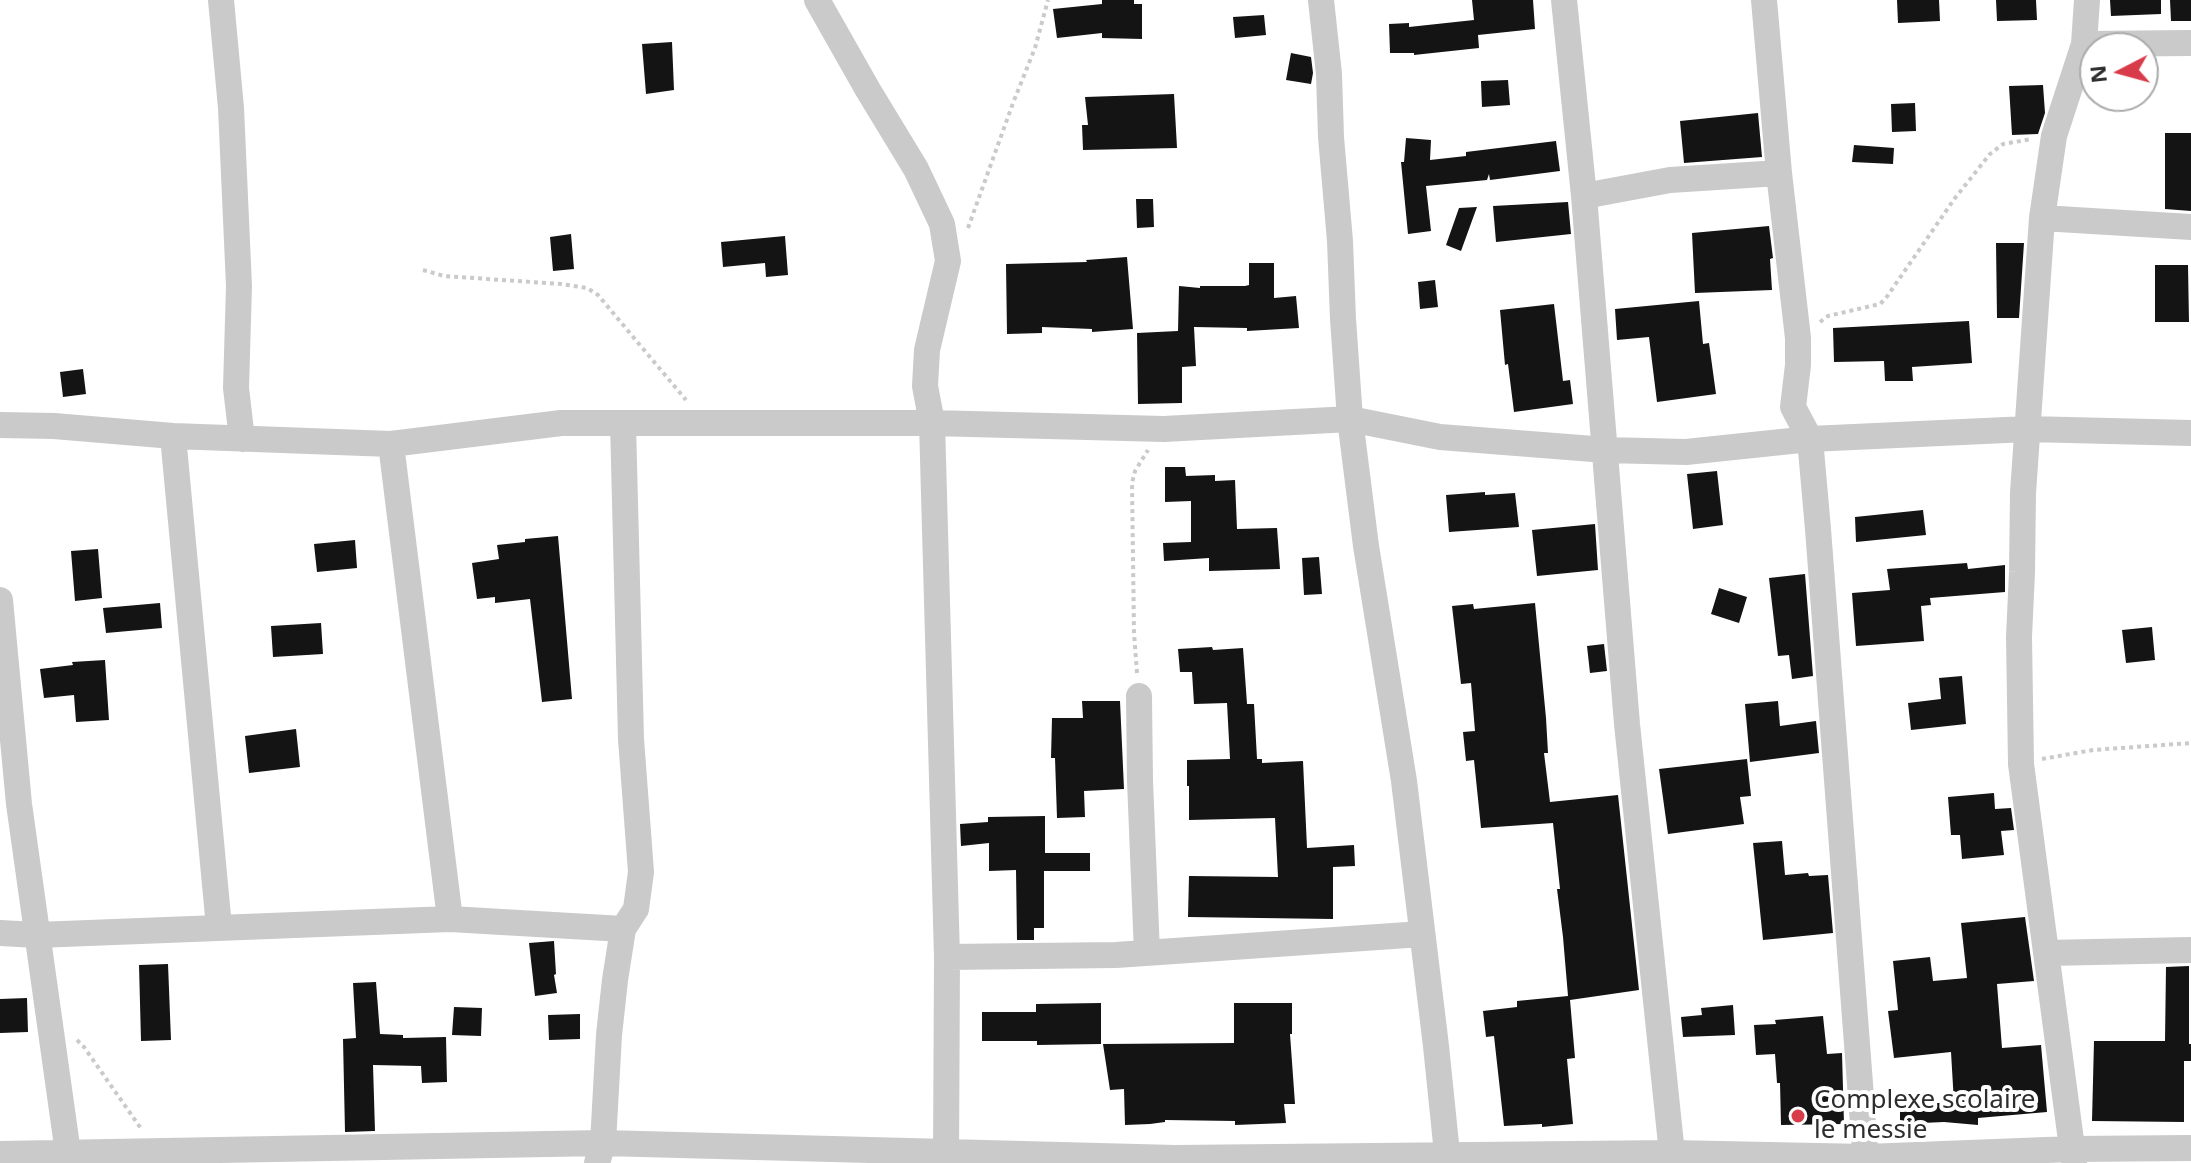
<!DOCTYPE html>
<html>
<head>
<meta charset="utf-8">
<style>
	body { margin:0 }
	#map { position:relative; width:2191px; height:1163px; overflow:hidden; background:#fff; font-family:"Noto Sans",sans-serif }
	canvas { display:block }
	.north { position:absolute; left:2079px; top:32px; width:80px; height:80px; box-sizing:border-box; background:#fff; border:2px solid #ababab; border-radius:50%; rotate:264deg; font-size:22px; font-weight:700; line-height:32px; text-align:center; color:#2d2d2d }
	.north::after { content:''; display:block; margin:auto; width:28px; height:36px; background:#d83b49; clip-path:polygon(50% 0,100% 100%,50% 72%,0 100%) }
</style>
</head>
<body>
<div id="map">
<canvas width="2191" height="1163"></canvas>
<div class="north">N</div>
</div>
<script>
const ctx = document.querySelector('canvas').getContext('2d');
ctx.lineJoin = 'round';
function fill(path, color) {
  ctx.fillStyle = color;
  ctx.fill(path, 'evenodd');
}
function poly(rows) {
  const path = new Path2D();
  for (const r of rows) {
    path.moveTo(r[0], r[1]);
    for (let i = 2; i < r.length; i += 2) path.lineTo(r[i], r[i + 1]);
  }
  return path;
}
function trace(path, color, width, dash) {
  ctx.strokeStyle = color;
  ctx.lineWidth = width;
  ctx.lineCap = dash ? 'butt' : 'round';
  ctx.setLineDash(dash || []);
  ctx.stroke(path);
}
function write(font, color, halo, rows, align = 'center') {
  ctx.font = font + ' "Noto Sans",sans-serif';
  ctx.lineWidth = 8;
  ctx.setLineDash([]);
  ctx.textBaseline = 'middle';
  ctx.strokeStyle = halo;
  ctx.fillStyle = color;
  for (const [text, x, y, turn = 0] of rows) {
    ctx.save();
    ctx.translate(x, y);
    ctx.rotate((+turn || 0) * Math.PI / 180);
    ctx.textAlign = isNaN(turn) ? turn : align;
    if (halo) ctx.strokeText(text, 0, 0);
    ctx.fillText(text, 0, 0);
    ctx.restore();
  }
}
fill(poly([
	[1102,0,1134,0,1134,4,1142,4,1142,39,1102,38,1102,33,1057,38,1053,9,1102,4],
	[1472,0,1533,0,1535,29,1478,35,1479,48,1414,55,1414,53,1390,53,1389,24,1409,23,1409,27,1474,20],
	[1897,0,1939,0,1940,21,1898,23],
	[1996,0,2036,0,2037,20,1997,21],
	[2110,0,2161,0,2161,14,2111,16],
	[2170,0,2191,0,2191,21,2171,21],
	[1264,15,1266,35,1235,38,1233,17],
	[672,42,674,90,646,94,642,44],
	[1291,53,1311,57,1313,73,1311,84,1286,80],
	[1508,80,1510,105,1482,107,1481,81],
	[2043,85,2045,113,2038,134,2012,135,2009,86],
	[1174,94,1177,148,1083,150,1082,125,1088,125,1085,97],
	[1915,103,1916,131,1892,132,1891,104],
	[1758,113,1762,157,1684,163,1680,121],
	[2165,133,2191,133,2191,211,2165,209],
	[1406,138,1431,140,1430,160,1466,156,1466,152,1556,141,1560,171,1490,180,1489,174,1487,180,1426,186,1431,231,1408,234,1401,162,1404,162],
	[1854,145,1894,148,1893,164,1852,162],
	[1136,199,1153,199,1154,227,1137,228],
	[1568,202,1571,234,1496,242,1493,206],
	[1477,207,1461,251,1446,245,1459,208],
	[1769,226,1773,258,1770,259,1772,290,1695,293,1692,233],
	[571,234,574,269,553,271,550,237],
	[785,236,788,275,766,277,765,263,723,267,721,242],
	[1996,243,2024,243,2019,318,1997,318],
	[1127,257,1133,329,1092,332,1092,329,1042,327,1042,333,1007,334,1006,264,1087,262,1086,260],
	[1249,263,1274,263,1274,298,1296,296,1299,328,1247,331,1247,328,1194,327,1196,366,1182,367,1182,403,1138,404,1137,333,1178,331,1179,286,1200,288,1200,286,1245,286,1249,285],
	[2155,265,2188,265,2189,322,2155,322],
	[1435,280,1438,307,1420,309,1418,282],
	[1699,301,1703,344,1709,343,1716,394,1657,402,1649,337,1617,340,1615,309],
	[1554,304,1563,381,1570,380,1573,404,1514,412,1508,364,1505,365,1500,310],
	[1969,321,1972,363,1912,367,1913,381,1885,381,1884,361,1834,362,1833,328],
	[83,369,86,394,63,397,60,372],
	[1165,467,1185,467,1186,476,1215,475,1215,481,1235,480,1237,529,1277,528,1280,569,1209,571,1209,558,1164,561,1163,543,1191,542,1191,501,1165,502],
	[1717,471,1723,525,1693,529,1687,474],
	[1485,492,1485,495,1515,493,1519,527,1449,532,1446,495],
	[1923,510,1926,535,1856,542,1855,517],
	[1595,524,1598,570,1537,576,1532,530],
	[558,536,572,699,542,702,530,599,495,603,495,597,477,599,472,563,499,559,497,545,525,542,525,539],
	[355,540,357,568,317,572,314,544],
	[98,549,102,598,75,601,71,551],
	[1319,557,1322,594,1304,595,1302,558],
	[1967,563,1968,569,2005,565,2005,592,1930,598,1931,605,1921,606,1924,641,1856,646,1852,593,1890,590,1887,569],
	[1805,574,1813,676,1792,679,1789,655,1778,656,1769,578],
	[1719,588,1747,597,1739,623,1711,614],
	[160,603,162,628,106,633,103,608],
	[1535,603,1546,718,1548,753,1544,753,1550,802,1618,795,1639,990,1570,1000,1575,1058,1567,1059,1573,1124,1542,1127,1542,1124,1504,1126,1494,1036,1486,1037,1483,1011,1517,1007,1517,1001,1568,996,1563,937,1557,889,1560,889,1553,823,1481,828,1474,760,1466,761,1463,732,1475,731,1471,683,1461,684,1452,606,1473,604,1474,609],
	[321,623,323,654,273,657,271,626],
	[2152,627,2155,660,2126,663,2122,630],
	[1604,644,1607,671,1590,673,1587,646],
	[1212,647,1213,650,1243,648,1247,704,1254,704,1257,759,1262,759,1262,763,1303,761,1307,848,1354,845,1355,866,1333,867,1333,919,1188,917,1189,876,1278,877,1275,818,1189,820,1189,786,1187,786,1187,760,1230,759,1227,703,1194,704,1192,672,1180,672,1178,649],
	[105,660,109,720,76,722,74,695,44,698,40,669,73,665,72,662],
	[1962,676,1966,724,1911,730,1908,703,1941,699,1939,678],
	[1082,701,1120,701,1124,789,1084,791,1085,817,1057,818,1055,758,1051,758,1052,718,1083,718],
	[1778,701,1780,726,1816,721,1819,753,1750,762,1745,704],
	[296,729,300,767,249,773,245,736],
	[1747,759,1751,796,1740,797,1744,824,1668,834,1659,769],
	[1994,793,1995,809,2011,808,2014,830,2001,831,2004,855,1962,859,1960,835,1951,835,1948,797],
	[1045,816,1045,853,1090,853,1090,871,1044,871,1044,928,1034,928,1034,940,1017,940,1016,870,989,871,989,843,961,846,960,824,988,822,988,817],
	[1782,841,1785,875,1808,873,1809,876,1828,875,1833,933,1763,940,1753,843],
	[2025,917,2034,981,1997,984,2002,1048,2041,1045,2047,1112,1978,1118,1978,1125,1944,1122,1900,1124,1900,1103,1954,1103,1951,1052,1894,1058,1888,1011,1898,1010,1893,961,1930,957,1933,981,1967,978,1961,923],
	[554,941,556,974,554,975,557,993,535,996,529,943],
	[168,964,171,1040,141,1041,139,965],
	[2189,966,2189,1044,2191,1044,2191,1061,2184,1061,2184,1122,2092,1121,2094,1041,2165,1041,2166,967],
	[376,982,380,1034,403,1035,403,1038,446,1037,447,1082,422,1083,421,1066,373,1065,375,1131,345,1132,343,1039,356,1038,353,983],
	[27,998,28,1032,0,1033,0,999],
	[1101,1003,1101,1044,1037,1045,1037,1041,982,1041,982,1012,1036,1012,1036,1004],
	[1234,1003,1292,1003,1292,1034,1290,1034,1295,1104,1284,1104,1286,1123,1235,1125,1235,1121,1165,1120,1165,1122,1150,1124,1125,1125,1124,1089,1110,1090,1103,1044,1234,1043],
	[1733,1005,1735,1035,1683,1037,1681,1017,1702,1015,1701,1008],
	[454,1007,482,1008,481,1036,452,1035],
	[580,1014,580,1039,549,1040,548,1015],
	[1823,1016,1827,1054,1842,1053,1844,1124,1781,1125,1780,1083,1777,1083,1775,1054,1756,1055,1754,1025,1776,1024,1775,1020]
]), '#141414');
trace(poly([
	[968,228,1013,103,1035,48,1048,0],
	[423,270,444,276,561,284,587,288,598,295,686,400],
	[1820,322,1828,316,1880,304,1886,298,1955,198,1990,154,2003,144,2032,139],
	[1137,673,1134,633,1132,483,1135,471,1148,450],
	[2042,759,2093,750,2191,743],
	[77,1040,84,1047,142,1130]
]), '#cacaca', 4, [4, 4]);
trace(poly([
	[221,0,231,108,239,286,236,388,242,439],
	[817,0,868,90,916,169,942,224,948,261,927,350,925,386,932,423,947,957,946,1163],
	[1321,0,1329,74,1331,137,1340,241,1343,319,1350,419,1366,546,1404,781,1436,1046,1448,1163],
	[1564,0,1584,196],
	[1764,0,1779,173,1798,338,1798,365,1793,407,1810,439,1818,529,1866,1163],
	[2084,44,2191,43],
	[2042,218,2191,227],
	[0,425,54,426,173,436,391,444,561,423,932,423,1164,429,1350,419,1440,437,1606,450,1686,452,1810,439,2028,429,2191,433],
	[173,436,219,927],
	[391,444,450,919],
	[0,600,19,804,68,1153],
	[1139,696,1140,781,1147,953],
	[0,933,37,935,450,919,623,929,636,909,641,872,631,739,623,423],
	[2046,953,2191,950],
	[947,957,1116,955,1422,934],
	[0,1154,603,1143,609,1035,615,980,623,929],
	[597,1163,603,1143,1175,1158,1672,1153,1866,1157,2072,1149,2191,1148],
	[1673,1163,1627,724,1584,196,1670,180,1779,173],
	[2074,1163,2021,764,2019,637,2022,572,2023,493,2042,218,2054,136,2084,44,2087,0]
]), '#cacaca', 26);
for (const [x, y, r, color] of [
	[1798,1116,8,"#d83b49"]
]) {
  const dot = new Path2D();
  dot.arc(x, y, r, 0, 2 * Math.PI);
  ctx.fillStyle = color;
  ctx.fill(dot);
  trace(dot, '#fff', 3);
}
write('26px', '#2d2d2d', '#fff', [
	["Complexe scolaire",1814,1101],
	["le messie",1814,1131]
], 'left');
</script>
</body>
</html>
